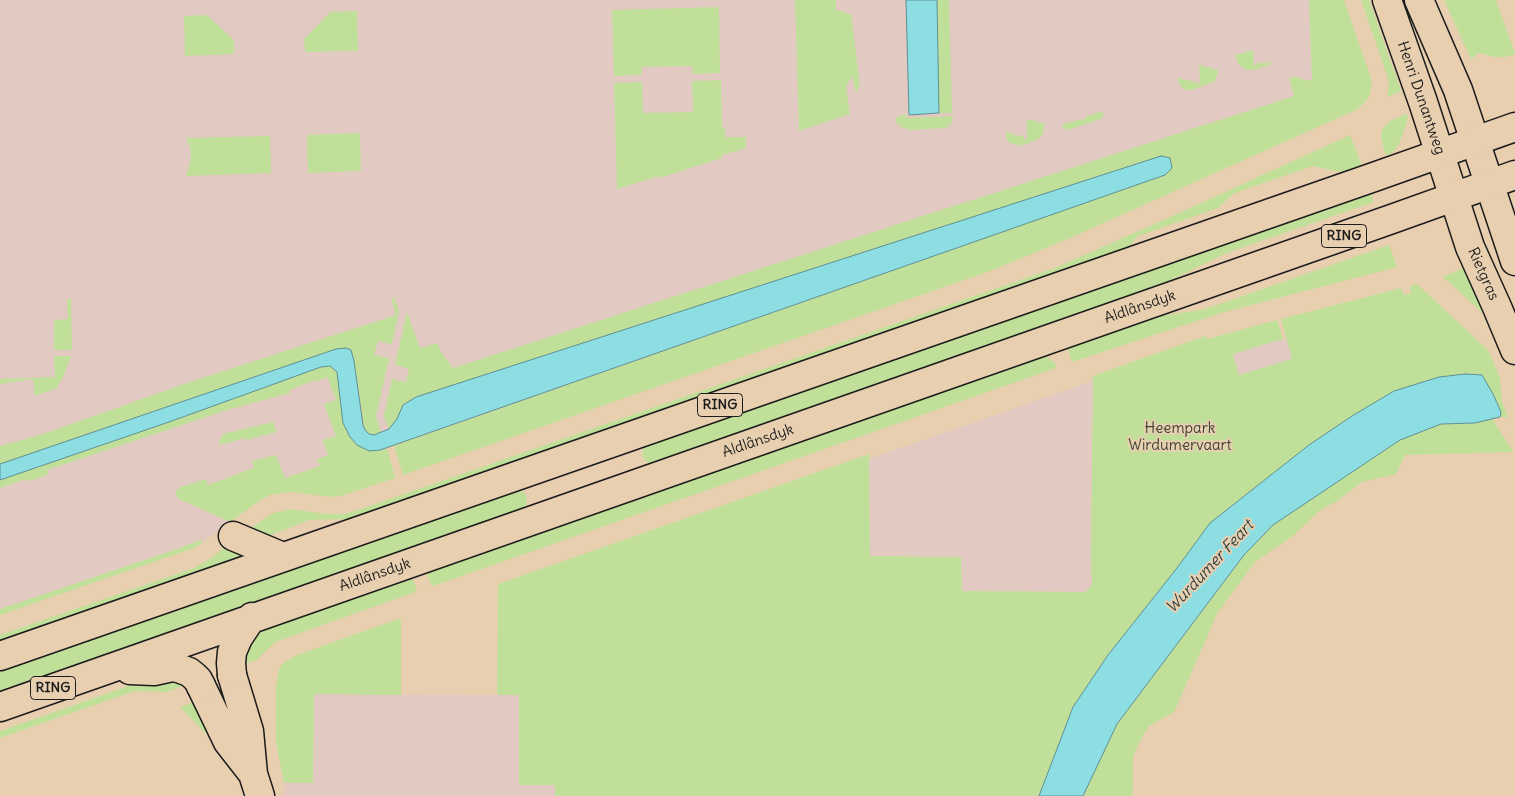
<!DOCTYPE html>
<html>
<head>
<meta charset="utf-8">
<style>
	body { margin:0 }
	canvas { display:block; background:#e8cfb0 }
</style>
</head>
<body>
<canvas width="1515" height="796"></canvas>
<script>
const ctx = document.querySelector('canvas').getContext('2d');
ctx.lineJoin = 'round';
function fill(path, color) {
  ctx.fillStyle = color;
  ctx.fill(path, 'evenodd');
}
function poly(rows) {
  const path = new Path2D();
  for (const r of rows) {
    path.moveTo(r[0], r[1]);
    for (let i = 2; i < r.length; i += 2) path.lineTo(r[i], r[i + 1]);
  }
  return path;
}
function trace(path, color, width, dash) {
  ctx.strokeStyle = color;
  ctx.lineWidth = width;
  ctx.lineCap = dash ? 'butt' : 'round';
  ctx.setLineDash(dash || []);
  ctx.stroke(path);
}
function write(font, color, halo, rows, align = 'center') {
  ctx.font = font + ' Delius,sans-serif';
  ctx.lineWidth = 4;
  ctx.setLineDash([]);
  ctx.textBaseline = 'middle';
  ctx.strokeStyle = halo;
  ctx.fillStyle = color;
  for (const [text, x, y, turn = 0] of rows) {
    ctx.save();
    ctx.translate(x, y);
    ctx.rotate((+turn || 0) * Math.PI / 180);
    ctx.textAlign = isNaN(turn) ? turn : align;
    if (halo) ctx.strokeText(text, 0, 0);
    ctx.fillText(text, 0, 0);
    ctx.restore();
  }
}
fill(poly([
	[0,0,1323,0,1327,108,374,435,351,350,0,464],
	[1286,338,1293,359,1239,375,1233,354],
	[328,377,336,400,336,436,328,455,320,466,284,478,275,455,252,461,254,468,208,485,205,479,179,499,230,522,202,543,201,540,177,549,0,609,0,488,27,479,30,481,48,475,47,470,224,411,290,393,289,390,315,380,316,382],
	[1093,381,1091,558,1092,584,1086,592,961,591,961,557,870,556,869,459],
	[314,694,519,695,519,784,556,785,555,796,284,796,284,783,313,783]
]), '#e2c9c2');
fill(poly([
	[795,0,836,0,836,10,851,14,860,86,856,93,852,76,846,87,850,114,799,131],
	[937,0,949,0,952,113,939,113],
	[1309,0,1344,0,1372,81,1370,95,1366,101,1358,109,1070,238,990,271,403,475,394,446,1164,175,403,405,397,419,389,429,384,416,392,379,406,382,409,369,395,365,407,312,420,348,438,343,441,352,453,368,1294,96,1289,78,1294,77,1312,81],
	[1361,0,1369,0,1401,91,1387,97,1389,87,1387,75],
	[1444,0,1496,0,1515,54,1505,57,1495,57,1479,53,1471,59],
	[719,7,720,73,693,74,692,66,642,67,641,75,614,76,612,10],
	[357,11,358,51,305,52,304,39,330,12],
	[207,15,234,40,234,54,185,56,184,16],
	[1253,50,1254,66,1257,65,1257,63,1272,62,1268,66,1254,70,1246,70,1243,68,1238,64,1235,55],
	[1199,65,1218,70,1217,76,1214,82,1191,90,1185,90,1181,87,1178,81,1178,78,1196,82,1197,84,1200,83],
	[721,80,722,127,725,128,725,137,746,137,746,148,722,155,722,158,660,178,659,176,617,189,614,83,642,82,643,113,693,112,692,81],
	[1103,111,1103,116,1101,119,1068,130,1063,128,1063,124,1082,119,1082,121,1084,121,1085,117],
	[906,114,906,118,953,116,952,122,946,128,910,130,901,127,897,123,895,118],
	[1406,114,1408,116,1406,125,1399,144,1392,153,1388,155,1385,154,1381,136,1382,130,1390,121],
	[1027,119,1045,124,1042,136,1036,140,1020,146,1010,143,1006,138,1005,132,1024,137,1024,140,1027,139],
	[360,133,361,171,308,173,307,135],
	[1350,135,1363,168,1346,173,1313,166,1243,190,1233,194,1218,208,1138,236,1124,252,369,513,349,519,309,520,271,535,267,535,252,528,265,518,274,513,291,509,325,514,345,514,364,508,1055,268,1177,214],
	[270,136,271,173,186,176,189,167,191,157,190,147,186,138],
	[1371,193,1374,202,1229,252,1148,291,654,464,645,461,643,457,643,449,648,443],
	[1389,245,1397,267,1221,313,1072,362,1068,350,1068,345,1151,317,1201,310,1217,305],
	[1467,266,1486,314,1485,315,1443,277],
	[1417,284,1489,351,1500,378,1502,402,1508,417,1500,417,1501,412,1493,394,1482,375,1465,374,1439,377,1394,391,1352,416,1309,445,1210,523,1177,568,1108,655,1073,707,1039,796,555,796,555,785,519,785,519,695,497,695,498,584,869,454,870,556,961,557,962,591,1086,592,1092,584,1091,558,1093,376,1205,336,1207,339,1277,320,1283,339,1233,354,1239,375,1292,359,1281,319,1401,288,1404,295,1411,293,1410,286],
	[394,297,399,311,392,344,378,341,374,355,389,358,376,416,381,432,374,435,369,434,365,430,351,350,336,349,0,464,0,446,43,434,190,382,396,315,391,298],
	[67,299,71,299,72,350,54,350,54,322,55,320,68,319],
	[1043,355,1051,360,1055,363,1056,368,433,586,431,585,426,573,427,570],
	[54,356,71,356,63,377,57,388,35,396,33,379,0,384,0,379,55,377],
	[330,366,337,372,343,423,380,450,387,448,395,478,341,496,331,497,291,492,270,495,259,501,230,522,179,499,175,494,176,491,180,487,206,479,208,485,254,468,252,461,276,455,285,478,320,466,317,459,328,455,323,440,336,436,324,404,336,400,327,377,316,382,315,380,289,390,290,393,224,411,47,470,48,475,29,481,26,479,0,488,0,480,169,422,321,367],
	[1492,418,1513,452,1405,455,1396,474,1362,482,1337,501,1320,510,1294,535,1255,562,1218,612,1174,712,1149,726,1142,737,1133,756,1133,787,1132,796,1083,796,1117,724,1244,555,1273,525,1400,440,1441,424,1475,423],
	[273,422,277,432,246,440,244,438,241,439,220,445,219,442,223,434],
	[515,489,525,493,527,497,526,506,523,510,0,693,0,669],
	[201,540,202,543,194,548,0,615,0,609,177,549],
	[225,547,239,554,239,558,0,641,0,635,194,568,213,557],
	[412,577,417,589,415,592,275,642,256,660,243,665,243,651,257,632,268,626],
	[401,618,401,695,314,694,313,783,284,783,276,743,276,686,279,670,283,663,297,655],
	[164,676,185,684,183,686,167,692,141,691,132,692,0,738,0,731,154,677],
	[199,700,215,743,180,707]
]), '#c0e099');
const water = poly([
	[906,0,937,0,939,113,909,115,906,0],
	[1161,156,1170,158,1172,168,1165,175,380,450,369,451,357,445,350,437,343,423,337,372,330,366,321,367,169,422,0,480,0,464,336,349,346,348,351,350,354,361,363,425,365,430,369,434,374,435,389,429,397,419,403,405,416,397,1161,156],
	[1465,374,1482,375,1493,394,1501,412,1500,417,1475,423,1441,424,1400,440,1273,525,1244,555,1117,724,1083,796,1039,796,1073,707,1108,655,1177,568,1210,523,1309,445,1352,416,1394,391,1439,377,1465,374]
]);
fill(water, '#8cdee3');
trace(water, '#5f9093', 1);
const minor = poly([
	[1387,0,1423,102,1470,247,1497,307,1515,350],
	[1419,0,1458,90,1515,261],
	[232,675,249,731,253,774,260,796],
	[201,686,228,742,253,774]
]);
const major = poly([
	[233,536,283,557],
	[0,656,1374,177,1515,127],
	[130,670,154,671,172,667,178,668,189,672,194,676,198,680,201,686],
	[232,675,231,663,232,652,238,638,252,617],
	[0,707,1389,220,1515,175]
]);
trace(minor, '#1c1c1c', 31);
trace(major, '#1c1c1c', 31);
trace(minor, '#e8cfb0', 28);
trace(major, '#e8cfb0', 28);
for (const [x, y, w] of [
	[1344,236,45],
	[720,405,45],
	[53,688,45]
]) {
  const box = new Path2D();
  box.roundRect(x - w / 2, y - 11.5, w, 23, 4);
  ctx.fillStyle = '#e8cfb0';
  ctx.fill(box);
  trace(box, '#1c1c1c', 1);
}
write('bold 14px', '#1c1c1c', null, [
	["RING",1344,236],
	["RING",720,405],
	["RING",53,688]
]);
write('15px', '#1c1c1c', '#e8cfb0', [
	["Henri Dunantweg",1421,98,71],
	["Rietgras",1483,274,66],
	["Aldlânsdyk",1140,307,-19],
	["Aldlânsdyk",758,441,-19],
	["Aldlânsdyk",375,575,-19]
]);
write('15px', '#3d4335', '#e8cfb0', [
	["Heempark",1180,429],
	["Wirdumervaart",1180,446]
]);
write('italic 16px', '#324344', '#e8cfb0', [
	["Wurdumer Feart",1210,567,-47]
]);
</script>
</body>
</html>
